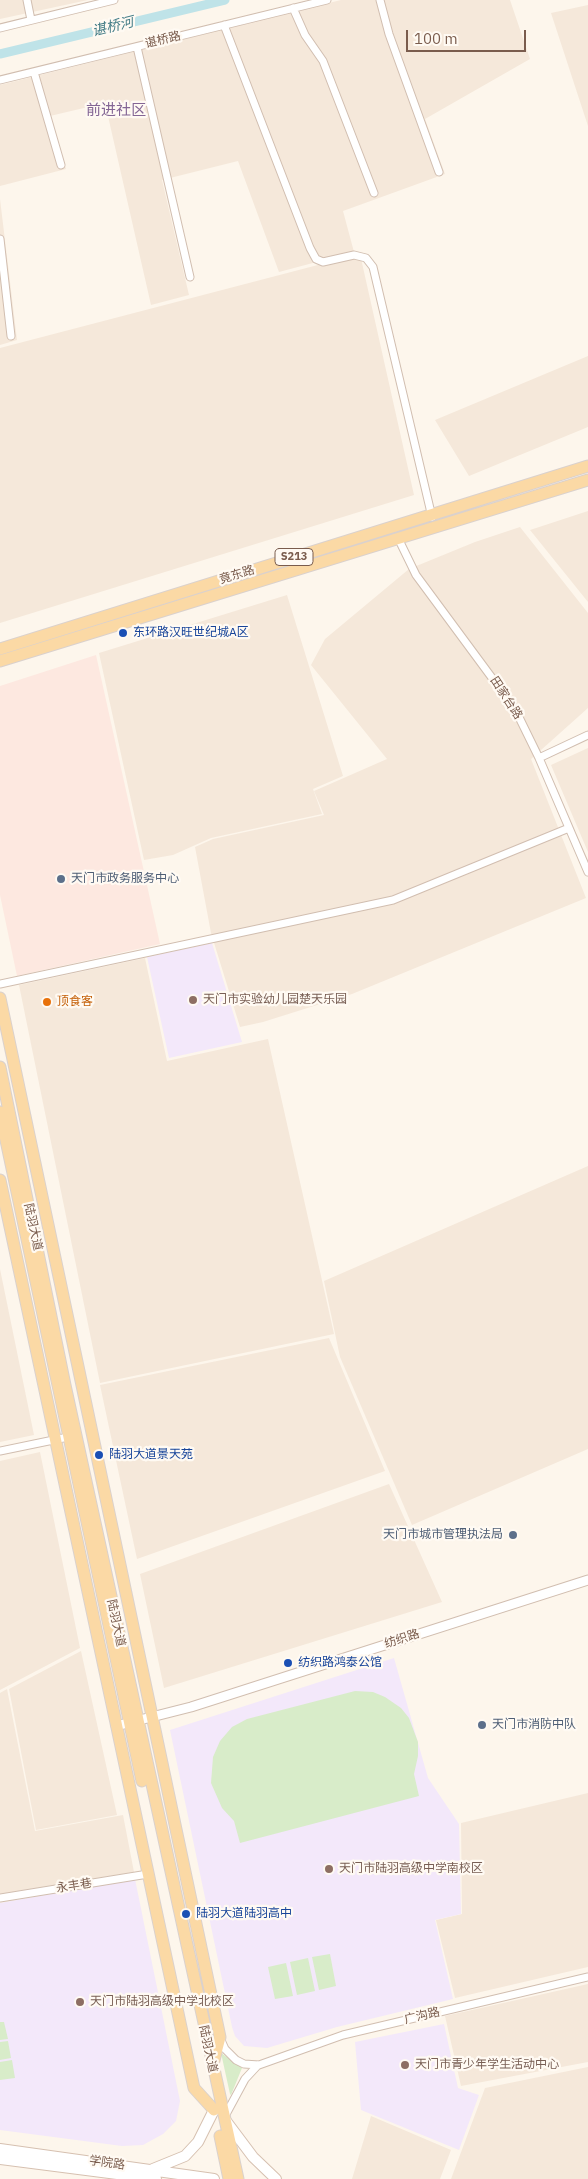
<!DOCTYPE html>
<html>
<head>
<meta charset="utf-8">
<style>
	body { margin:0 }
	#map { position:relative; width:588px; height:2179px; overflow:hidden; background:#fdf6ec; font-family:"IBM Plex Sans",sans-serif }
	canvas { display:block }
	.scale { position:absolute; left:406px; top:30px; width:120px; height:22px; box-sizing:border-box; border:2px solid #7a5c4d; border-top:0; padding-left:6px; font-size:15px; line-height:18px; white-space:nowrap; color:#7a5c4d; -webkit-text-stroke:4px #fffaf3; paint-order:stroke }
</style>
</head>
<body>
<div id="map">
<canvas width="588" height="2179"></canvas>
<div class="scale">100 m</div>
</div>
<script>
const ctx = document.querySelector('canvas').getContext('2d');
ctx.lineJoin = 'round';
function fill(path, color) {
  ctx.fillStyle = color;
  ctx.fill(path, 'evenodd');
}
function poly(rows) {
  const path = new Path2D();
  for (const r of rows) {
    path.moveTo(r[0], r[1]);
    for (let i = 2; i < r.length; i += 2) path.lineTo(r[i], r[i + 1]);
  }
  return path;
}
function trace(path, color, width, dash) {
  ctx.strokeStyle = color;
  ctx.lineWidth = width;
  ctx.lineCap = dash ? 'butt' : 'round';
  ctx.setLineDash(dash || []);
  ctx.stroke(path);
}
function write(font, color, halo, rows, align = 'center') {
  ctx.font = font + ' "IBM Plex Sans","Noto Sans SC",sans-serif';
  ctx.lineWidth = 4.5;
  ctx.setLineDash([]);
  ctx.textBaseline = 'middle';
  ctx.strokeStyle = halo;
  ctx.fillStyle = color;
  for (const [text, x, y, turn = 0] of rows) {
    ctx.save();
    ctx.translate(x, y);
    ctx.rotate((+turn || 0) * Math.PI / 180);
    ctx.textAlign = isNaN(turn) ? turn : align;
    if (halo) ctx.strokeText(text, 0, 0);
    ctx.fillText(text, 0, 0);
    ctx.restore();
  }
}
fill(poly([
	[0,0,88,0,0,19],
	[341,0,510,0,530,59,425,119,445,174,343,211,354,252,279,272,238,161,162,180,189,295,151,305,105,103,50,116,66,169,0,186,0,85],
	[588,5,588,126,551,13],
	[0,199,17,340,0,345],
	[360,254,414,495,0,623,0,348],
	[588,356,588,427,469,476,435,420],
	[588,511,588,602,530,530],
	[520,527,588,613,588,708,531,759,586,898,352,994,263,1022,240,1027,211,933,195,847,213,839,324,815,314,791,387,759,311,665,325,639,409,569,475,542],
	[287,595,343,776,313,789,322,814,211,838,173,855,144,860,99,653],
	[588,748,588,852,551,765],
	[145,958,167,1061,268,1039,334,1334,100,1383,19,985],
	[588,1166,588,1449,412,1525,340,1357,324,1281],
	[0,1269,34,1435,0,1442],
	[329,1338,385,1471,137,1559,100,1385],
	[40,1452,80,1648,0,1690,0,1461],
	[389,1484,442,1602,164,1688,140,1574],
	[81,1651,117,1815,36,1830,9,1689],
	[7,1689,35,1831,123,1815,134,1872,0,1894,0,1693],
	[588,1793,588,1967,455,1998,436,1920,462,1914,461,1823],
	[588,1984,588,2062,461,2086,445,2016],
	[588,2067,588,2179,451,2179,485,2088],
	[371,2116,451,2150,440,2179,352,2179]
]), '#f5e8da');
fill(poly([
	[96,655,160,944,17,976,0,895,0,686]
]), '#fde8e0');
fill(poly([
	[212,943,242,1042,169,1058,147,957],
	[394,1658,428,1778,459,1824,461,1914,435,1920,453,1999,337,2027,267,2048,244,2046,235,2036,232,2027,170,1730],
	[135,1879,180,2101,176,2121,163,2134,143,2145,122,2146,0,2130,0,1903],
	[444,2024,458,2088,479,2095,459,2150,361,2110,355,2042]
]), '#f3e8fa');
fill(poly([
	[355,1691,373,1692,385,1697,401,1708,409,1718,418,1742,418,1756,414,1774,419,1796,240,1843,234,1821,222,1808,211,1783,213,1757,220,1741,232,1727,247,1719],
	[330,1954,336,1986,319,1990,312,1957],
	[308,1958,315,1991,297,1995,290,1962],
	[286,1963,293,1996,275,1999,268,1967],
	[0,2022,4,2022,8,2039,0,2040],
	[8,2041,11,2058,0,2060,0,2042],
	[221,2053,242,2068,231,2095,230,2094],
	[12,2060,15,2078,0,2080,0,2062]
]), '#d8ecc9');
trace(poly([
	[0,54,225,0]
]), '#bfe3e8', 9);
const minor = poly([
	[27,0,31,20],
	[380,0,389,34,439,172],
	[293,8,305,35,323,61,374,193],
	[224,25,310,248,316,259,323,262,354,255,366,258,373,267,432,517],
	[0,28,114,0],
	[137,47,190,277],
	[34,72,61,165],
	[0,80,327,0],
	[0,239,11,336],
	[398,538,416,575,515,709,539,758,588,872],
	[539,758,588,735],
	[0,984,393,900,569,828],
	[0,1451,68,1437],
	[0,1898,148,1874],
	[220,2038,225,2049,236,2060,244,2064,259,2065,343,2035,588,1977],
	[225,2116,245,2079,258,2065]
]);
const tertiary = poly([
	[116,1726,191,1707,588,1580]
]);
const secondary = poly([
	[226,2121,253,2157,276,2179],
	[0,2149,214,2179],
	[0,2159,156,2179],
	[153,2169,185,2156,198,2142,214,2110]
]);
const primary = poly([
	[0,649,588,466],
	[0,661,588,480],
	[0,998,220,2037,213,2064],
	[0,1067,65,1385,238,2179],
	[0,1112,142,1781],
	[0,1180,194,2088,214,2110],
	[220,2136,229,2179]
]);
trace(minor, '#d1beb0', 9);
trace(tertiary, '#d1beb0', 11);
trace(secondary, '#d6c0b0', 12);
trace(primary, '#dad1cd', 13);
trace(minor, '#fff', 7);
trace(tertiary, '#fff', 9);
trace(secondary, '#fff', 10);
trace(primary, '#fbd9a5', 11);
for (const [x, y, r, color] of [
	[123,633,5,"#1a4fb4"],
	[61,879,5,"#5c6f8a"],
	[193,1000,5,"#8d6e63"],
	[47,1002,5,"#e8710a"],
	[99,1455,5,"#1a4fb4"],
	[513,1535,5,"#5c6f8a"],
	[288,1663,5,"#1a4fb4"],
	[482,1725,5,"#5c6f8a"],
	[329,1869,5,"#8d6e63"],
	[186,1914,5,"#1a4fb4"],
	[80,2002,5,"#8d6e63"],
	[405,2065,5,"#8d6e63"]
]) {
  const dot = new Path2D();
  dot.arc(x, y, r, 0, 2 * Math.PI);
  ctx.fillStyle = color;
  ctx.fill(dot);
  trace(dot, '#fffaf3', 2);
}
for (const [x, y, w] of [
	[294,557,38]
]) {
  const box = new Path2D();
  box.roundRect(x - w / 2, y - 8.5, w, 17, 4);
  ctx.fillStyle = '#fffaf3';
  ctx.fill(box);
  trace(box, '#7a5c4d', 1);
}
write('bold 11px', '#7a5c4d', null, [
	["S213",294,557]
]);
write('12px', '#7a5c4d', '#fffaf3', [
	["谌桥路",163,40,-14],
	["竟东路",237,575,-17],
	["田家台路",506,698,57],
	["陆羽大道",33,1227,78],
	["陆羽大道",116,1623,78],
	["纺织路",402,1639,-18],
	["永丰巷",74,1886,-9],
	["广沟路",422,2016,-13],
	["陆羽大道",208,2049,78],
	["学院路",107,2163,8]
]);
write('12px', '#164399', '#fffaf3', [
	["东环路汉旺世纪城A区",133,633],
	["陆羽大道景天苑",109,1455],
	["纺织路鸿泰公馆",298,1663],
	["陆羽大道陆羽高中",196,1914]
], 'left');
write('12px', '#4e5e75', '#fffaf3', [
	["天门市政务服务中心",71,879],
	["天门市城市管理执法局",503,1535,"right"],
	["天门市消防中队",492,1725]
], 'left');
write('12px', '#785e54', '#fffaf3', [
	["天门市实验幼儿园楚天乐园",203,1000],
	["天门市陆羽高级中学南校区",339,1869],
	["天门市陆羽高级中学北校区",90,2002],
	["天门市青少年学生活动中心",415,2065]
], 'left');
write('12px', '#c56008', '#fffaf3', [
	["顶食客",57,1002]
], 'left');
write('italic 14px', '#437c86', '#fffaf3', [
	["谌桥河",113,27,-14]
]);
write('15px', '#846695', '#fffaf3', [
	["前进社区",116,111]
]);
</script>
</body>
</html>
